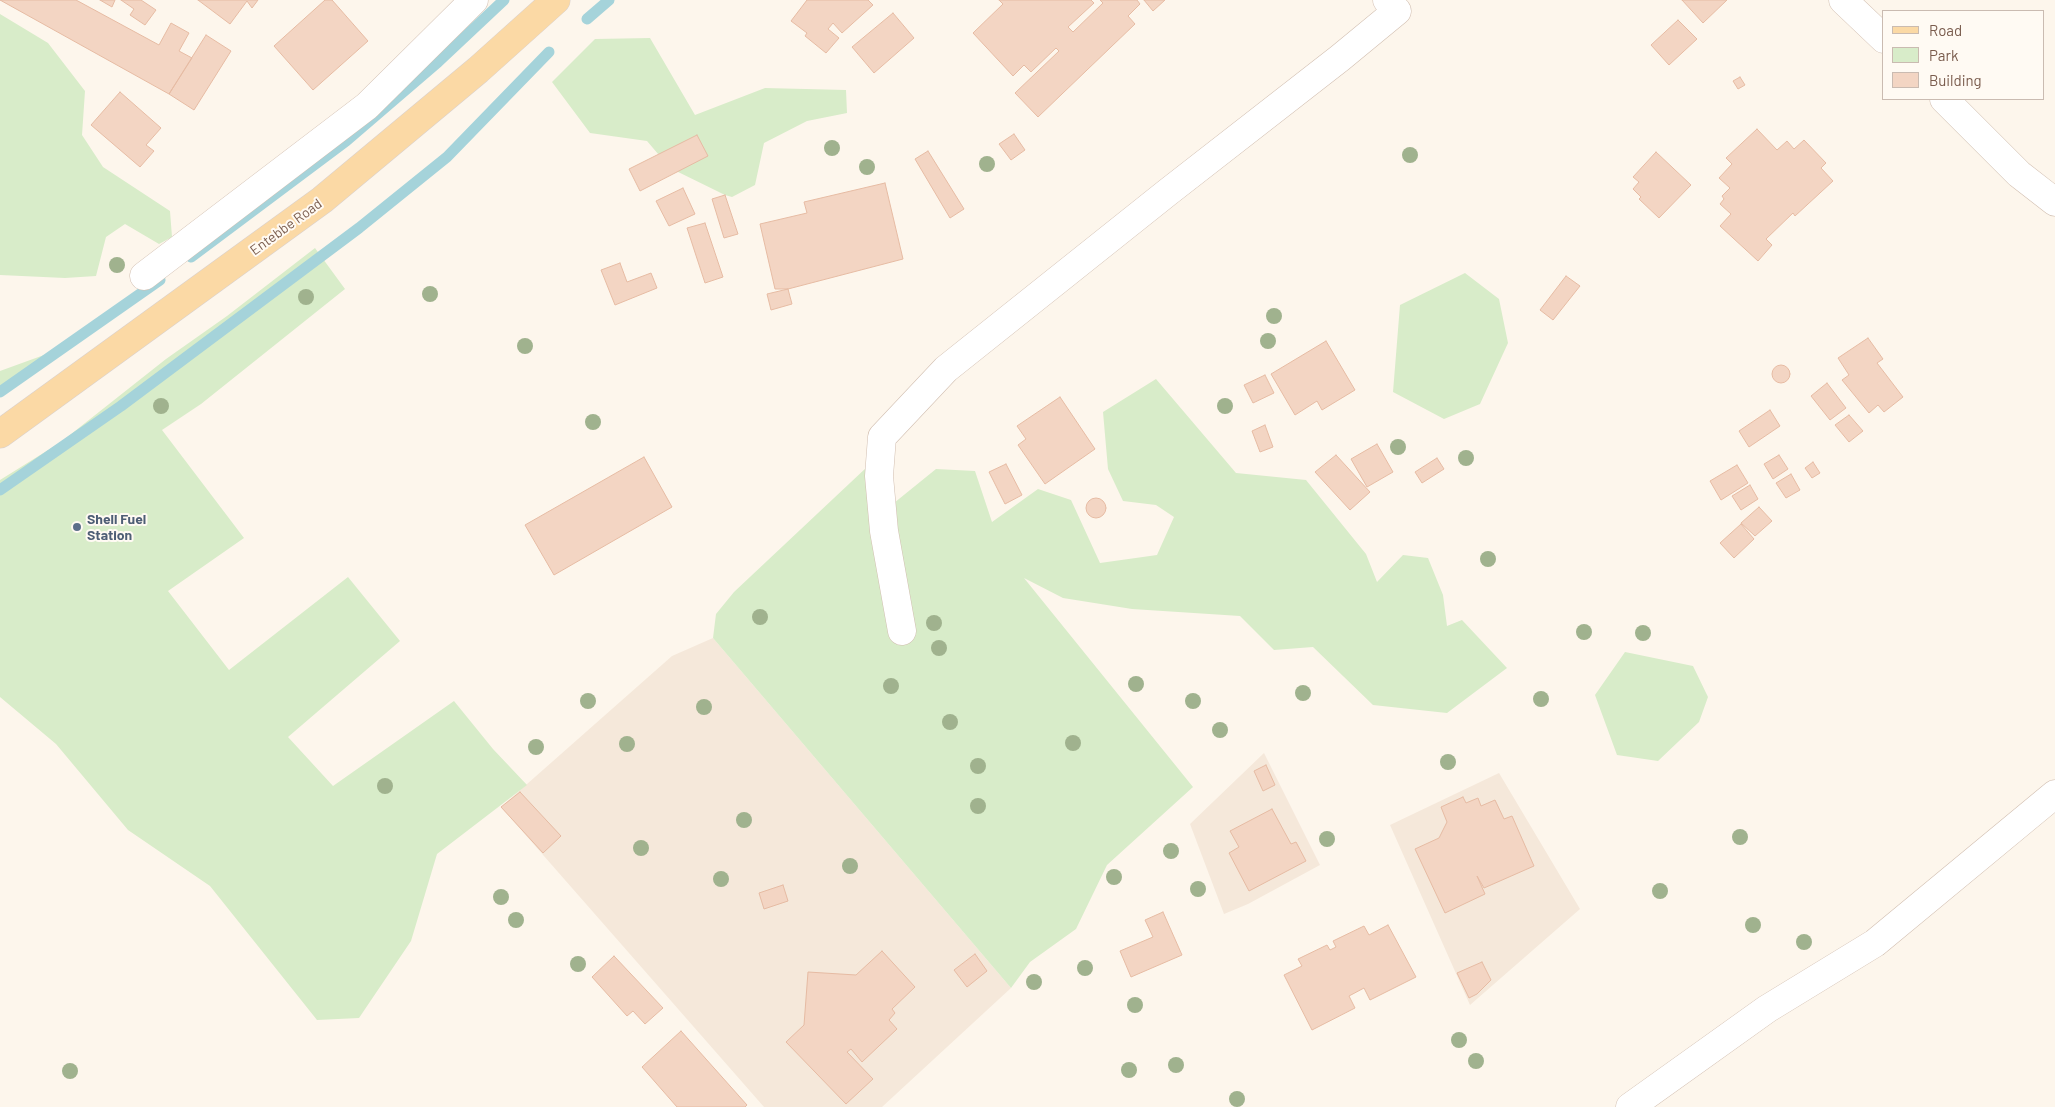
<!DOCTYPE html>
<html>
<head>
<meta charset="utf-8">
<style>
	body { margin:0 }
	#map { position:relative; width:2055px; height:1107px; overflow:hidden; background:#fdf6ec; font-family:Barlow,sans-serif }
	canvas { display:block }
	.legend { position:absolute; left:1882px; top:10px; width:162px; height:90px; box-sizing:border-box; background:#fffaf3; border:1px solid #cabbb1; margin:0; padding:6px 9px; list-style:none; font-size:15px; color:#7a5c4d }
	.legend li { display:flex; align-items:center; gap:10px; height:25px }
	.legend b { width:25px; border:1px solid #cabbb1 }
</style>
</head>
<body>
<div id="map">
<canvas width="2055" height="1107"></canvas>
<ul class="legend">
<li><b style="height:6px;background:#fbd9a5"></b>Road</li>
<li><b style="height:14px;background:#d8ecc9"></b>Park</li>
<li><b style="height:14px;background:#f3d5c3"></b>Building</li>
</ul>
</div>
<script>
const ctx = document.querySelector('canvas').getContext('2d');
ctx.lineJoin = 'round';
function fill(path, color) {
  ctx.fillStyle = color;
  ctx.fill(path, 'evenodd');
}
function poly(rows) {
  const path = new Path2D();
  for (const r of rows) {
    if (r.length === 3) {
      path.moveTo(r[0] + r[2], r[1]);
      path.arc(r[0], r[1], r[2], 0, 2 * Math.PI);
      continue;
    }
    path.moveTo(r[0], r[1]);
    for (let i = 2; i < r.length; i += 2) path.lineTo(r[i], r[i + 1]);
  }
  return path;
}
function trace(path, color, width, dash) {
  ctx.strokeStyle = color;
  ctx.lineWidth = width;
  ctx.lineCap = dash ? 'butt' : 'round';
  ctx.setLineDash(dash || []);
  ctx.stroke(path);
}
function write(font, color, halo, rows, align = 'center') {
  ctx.font = font + ' Barlow,sans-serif';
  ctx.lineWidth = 4;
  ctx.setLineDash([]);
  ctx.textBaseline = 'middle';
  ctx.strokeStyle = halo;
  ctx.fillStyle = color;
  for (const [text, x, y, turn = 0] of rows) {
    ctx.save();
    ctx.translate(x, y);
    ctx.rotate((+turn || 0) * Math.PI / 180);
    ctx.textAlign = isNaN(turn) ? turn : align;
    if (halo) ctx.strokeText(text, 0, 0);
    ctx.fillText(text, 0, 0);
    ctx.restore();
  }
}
fill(poly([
	[713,638,1011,988,882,1107,764,1107,501,807,672,656],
	[1264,753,1320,865,1248,904,1224,914,1190,824],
	[1499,773,1580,909,1470,1005,1390,825]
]), '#f5e8da');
fill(poly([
	[0,14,48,43,85,91,82,135,103,167,170,211,172,237,159,244,125,224,106,237,96,276,65,278,0,275],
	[650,38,695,115,765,88,846,90,847,113,807,121,764,143,755,185,732,197,725,195,670,168,647,141,590,133,552,82,595,39],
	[315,248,345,289,201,404,162,430,244,538,168,591,229,670,348,577,400,641,288,737,333,786,454,701,493,749,527,785,437,854,411,941,359,1018,317,1020,210,886,128,830,56,744,0,697,0,480,61,442,166,359,227,316],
	[1465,273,1499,299,1508,343,1480,404,1444,419,1393,392,1400,305],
	[44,355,0,388,0,371],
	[1156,379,1236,473,1306,480,1366,554,1377,582,1403,555,1428,558,1443,595,1447,626,1462,620,1507,668,1447,713,1373,705,1313,647,1274,650,1240,616,1132,609,1063,598,1024,578,1193,787,1107,865,1076,929,1030,962,1011,988,713,638,716,614,734,592,867,467,894,503,936,469,975,471,992,522,1038,489,1071,500,1100,563,1157,555,1174,517,1156,505,1123,501,1108,469,1103,412],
	[1625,652,1693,666,1708,697,1699,722,1658,761,1617,755,1595,695]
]), '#d8ecc9');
trace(poly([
	[587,19,609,0],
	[191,257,346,141,438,62,504,0],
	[0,392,160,280],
	[0,490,121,406,359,228,447,157,549,52]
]), '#a5d3da', 11);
const building = poly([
	[0,0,76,0,159,45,171,23,189,33,179,51,192,58,169,94,0,0],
	[100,0,115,0,112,7,100,0],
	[121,0,141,0,156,10,145,25,130,15,134,9,121,0],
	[198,0,258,0,252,8,247,1,230,24,198,0],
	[325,0,332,0,368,41,313,90,274,46,325,0],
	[807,0,868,0,873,5,842,33,833,23,828,29,839,38,826,53,805,36,807,33,791,21,807,0],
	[999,0,1091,0,1094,3,1068,27,1073,32,1103,3,1100,0,1137,0,1140,4,1128,16,1135,24,1038,117,1015,93,1059,51,1056,48,1031,72,1024,65,1013,76,973,33,1003,4,999,0],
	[1144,0,1165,0,1153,11,1144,0],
	[1682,0,1727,0,1703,23,1682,0],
	[893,13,914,38,874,73,852,47,893,13],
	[1678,20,1697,39,1669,65,1651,45,1678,20],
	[206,35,231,51,194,110,169,94,206,35],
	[1740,77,1745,85,1738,89,1733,81,1740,77],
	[120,92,161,128,146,145,154,151,140,167,91,125,120,92],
	[1757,129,1777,150,1787,141,1794,149,1804,140,1826,163,1821,168,1833,181,1795,216,1793,213,1766,239,1772,245,1758,261,1720,226,1731,214,1720,204,1724,199,1722,196,1730,188,1719,178,1732,164,1726,158,1757,129],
	[1014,134,1025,150,1011,160,999,144,1014,134],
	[697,135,708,156,640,191,629,169,697,135],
	[928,151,964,209,950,218,915,159,928,151],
	[1656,152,1691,185,1659,218,1639,199,1641,197,1633,189,1639,182,1633,177,1656,152],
	[885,183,903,259,788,289,775,289,760,224,807,213,804,202,885,183],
	[683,188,695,214,669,226,656,201,683,188],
	[725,195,738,234,724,238,712,199,725,195],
	[705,223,723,277,705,283,687,228,705,223],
	[620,263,627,282,651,273,657,288,615,305,601,270,620,263],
	[1566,276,1580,286,1553,320,1540,310,1566,276],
	[788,289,792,304,771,310,767,294,788,289],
	[1868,338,1883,359,1877,363,1903,397,1884,412,1878,405,1869,413,1842,380,1849,375,1838,358,1868,338],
	[1326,341,1355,390,1322,410,1317,401,1295,415,1271,374,1326,341],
	[1781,374,9],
	[1265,375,1274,393,1253,403,1244,385,1265,375],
	[1827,383,1846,408,1830,420,1811,396,1827,383],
	[1060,397,1095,449,1045,484,1018,445,1026,439,1017,426,1060,397],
	[1770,410,1780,426,1749,447,1739,431,1770,410],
	[1849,415,1863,431,1849,442,1835,425,1849,415],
	[1265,425,1273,447,1260,452,1252,431,1265,425],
	[1377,444,1393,472,1367,487,1351,459,1377,444],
	[1336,455,1370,492,1350,510,1315,472,1336,455],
	[1779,455,1788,469,1773,479,1764,464,1779,455],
	[644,457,672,507,554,575,525,525,644,457],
	[1437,458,1444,469,1422,483,1415,472,1437,458],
	[1813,462,1820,473,1812,478,1805,468,1813,462],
	[1006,464,1022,495,1005,504,989,472,1006,464],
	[1737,465,1748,483,1721,500,1710,481,1737,465],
	[1791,474,1800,490,1786,498,1776,483,1791,474],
	[1750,485,1758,499,1741,510,1732,496,1750,485],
	[1096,508,10],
	[1759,507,1772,521,1755,536,1741,523,1759,507],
	[1741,524,1754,539,1734,558,1720,543,1741,524],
	[1266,765,1275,785,1263,791,1254,771,1266,765],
	[520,792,561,836,543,853,501,807,520,792],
	[1463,797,1466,803,1478,798,1481,806,1495,800,1504,819,1512,816,1534,866,1484,888,1477,876,1485,894,1445,913,1415,849,1439,838,1447,822,1441,807,1463,797],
	[1272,809,1291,844,1296,842,1306,861,1249,891,1229,853,1239,847,1230,831,1272,809],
	[783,885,788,901,764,909,759,893,783,885],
	[1163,912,1182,955,1131,977,1120,951,1153,937,1145,920,1163,912],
	[1388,925,1416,977,1370,1000,1364,988,1349,996,1355,1008,1312,1030,1284,975,1302,966,1298,959,1327,945,1330,950,1336,947,1333,941,1364,926,1369,935,1388,925],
	[882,951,915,987,892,1009,895,1013,889,1020,897,1029,862,1062,851,1049,847,1052,873,1079,846,1104,786,1042,804,1025,808,972,856,975,882,951],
	[975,954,987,971,967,987,954,970,975,954],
	[614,956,663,1008,645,1024,633,1011,627,1016,592,977,614,956],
	[1482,962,1491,980,1477,994,1469,998,1457,973,1482,962],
	[681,1031,747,1105,745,1107,677,1107,642,1067,681,1031]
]);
fill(building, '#f3d5c3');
trace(building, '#e6bba3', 1);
const street = poly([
	[1843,0,1884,39],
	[1944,99,2019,174,2055,202],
	[144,276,367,106,474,0],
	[902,631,884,531,879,476,882,437,946,369,1168,192,1340,58,1397,11,1387,0],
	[1630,1107,1767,1009,1875,943,2055,794]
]);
const primary = poly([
	[0,434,322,200,478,70,556,0]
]);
trace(street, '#d1beb0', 29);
trace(primary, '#dad1cd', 29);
trace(street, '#fff', 28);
trace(primary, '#fbd9a5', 28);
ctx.fillStyle = '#a0b28e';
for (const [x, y] of [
	[832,148],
	[1410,155],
	[987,164],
	[867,167],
	[117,265],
	[430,294],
	[306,297],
	[1274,316],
	[1268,341],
	[525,346],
	[161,406],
	[1225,406],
	[593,422],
	[1398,447],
	[1466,458],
	[1488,559],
	[760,617],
	[934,623],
	[1584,632],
	[1643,633],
	[939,648],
	[1136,684],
	[891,686],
	[1303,693],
	[1541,699],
	[588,701],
	[1193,701],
	[704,707],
	[950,722],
	[1220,730],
	[1073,743],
	[627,744],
	[536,747],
	[1448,762],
	[978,766],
	[385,786],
	[978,806],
	[744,820],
	[1740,837],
	[1327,839],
	[641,848],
	[1171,851],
	[850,866],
	[1114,877],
	[721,879],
	[1198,889],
	[1660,891],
	[501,897],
	[516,920],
	[1753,925],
	[1804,942],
	[578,964],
	[1085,968],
	[1034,982],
	[1135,1005],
	[1459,1040],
	[1476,1061],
	[1176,1065],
	[1129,1070],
	[70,1071],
	[1237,1099]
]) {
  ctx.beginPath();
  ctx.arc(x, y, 8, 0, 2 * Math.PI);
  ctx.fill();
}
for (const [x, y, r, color] of [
	[77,527,5,"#5c6f8a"]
]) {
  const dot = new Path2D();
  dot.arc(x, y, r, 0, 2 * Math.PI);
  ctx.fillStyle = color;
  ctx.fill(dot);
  trace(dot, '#fffaf3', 2);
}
write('14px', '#7a5c4d', '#fffaf3', [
	["Entebbe Road",286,227,-36]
]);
write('bold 14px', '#4e5e75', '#fffaf3', [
	["Shell Fuel",87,519],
	["Station",87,535]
], 'left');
</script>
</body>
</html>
